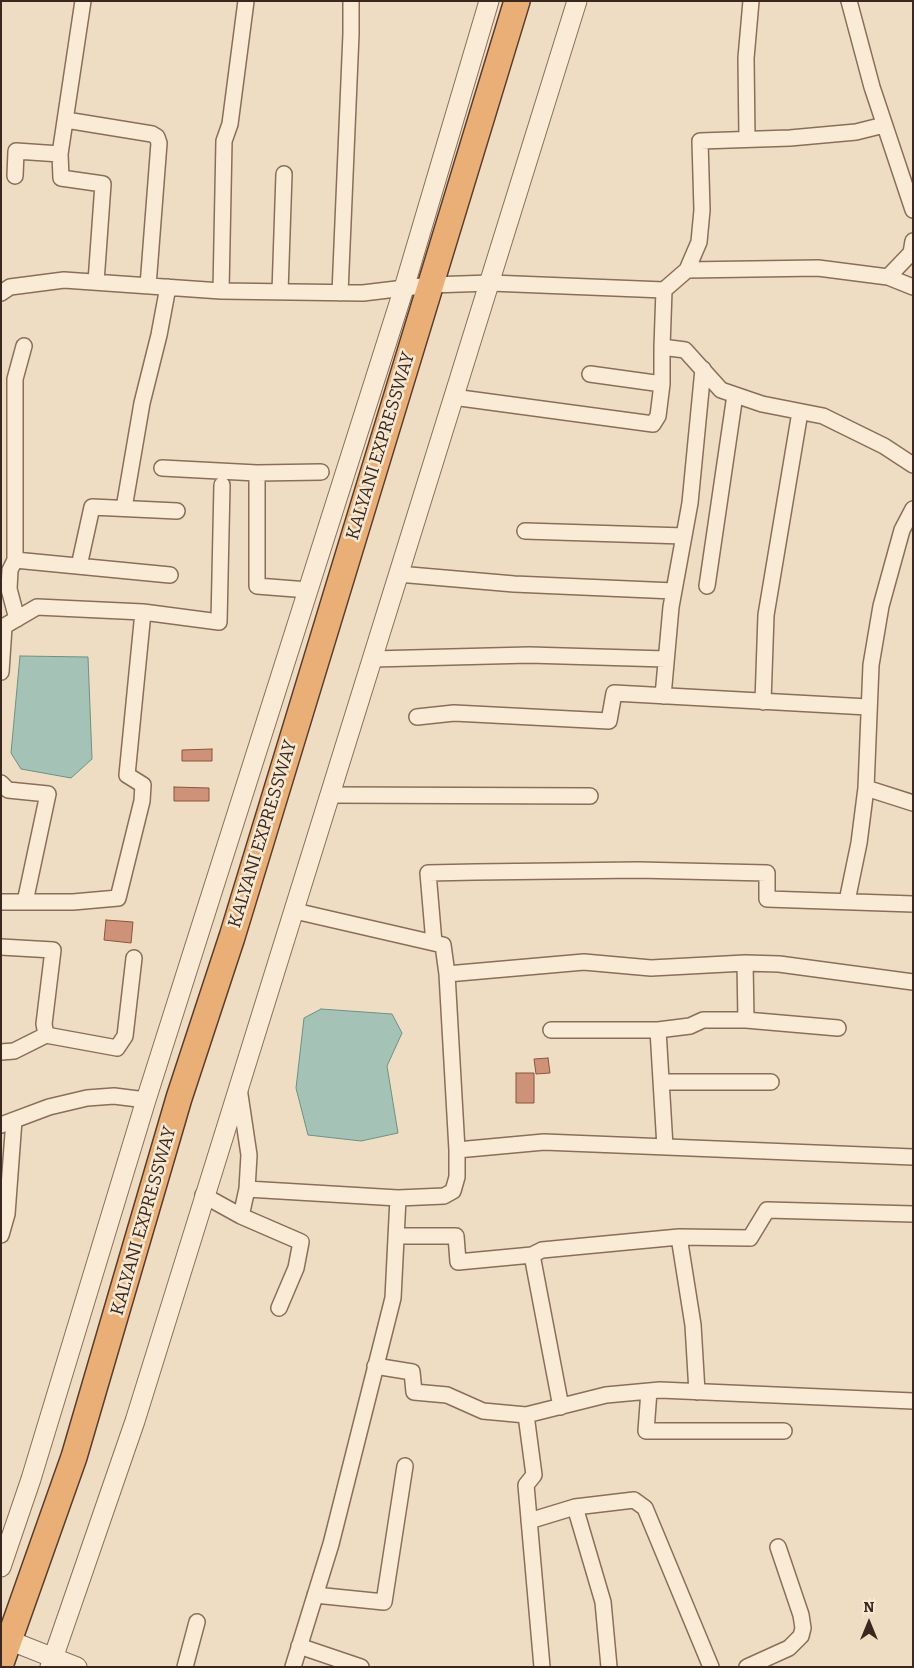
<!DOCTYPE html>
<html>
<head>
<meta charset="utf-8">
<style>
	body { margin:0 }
	#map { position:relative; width:914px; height:1668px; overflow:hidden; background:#efddc3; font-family:Bitter,serif }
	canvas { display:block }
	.frame { position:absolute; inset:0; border:2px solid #3a281e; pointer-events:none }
	.north { position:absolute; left:844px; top:1598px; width:50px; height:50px; -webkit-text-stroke:4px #f6e8d3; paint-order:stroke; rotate:0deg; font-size:14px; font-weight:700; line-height:20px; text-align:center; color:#3a281e }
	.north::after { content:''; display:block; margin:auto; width:18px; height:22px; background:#3a281e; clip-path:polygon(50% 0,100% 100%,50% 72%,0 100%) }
</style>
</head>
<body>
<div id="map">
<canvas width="914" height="1668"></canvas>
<div class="frame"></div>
<div class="north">N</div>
</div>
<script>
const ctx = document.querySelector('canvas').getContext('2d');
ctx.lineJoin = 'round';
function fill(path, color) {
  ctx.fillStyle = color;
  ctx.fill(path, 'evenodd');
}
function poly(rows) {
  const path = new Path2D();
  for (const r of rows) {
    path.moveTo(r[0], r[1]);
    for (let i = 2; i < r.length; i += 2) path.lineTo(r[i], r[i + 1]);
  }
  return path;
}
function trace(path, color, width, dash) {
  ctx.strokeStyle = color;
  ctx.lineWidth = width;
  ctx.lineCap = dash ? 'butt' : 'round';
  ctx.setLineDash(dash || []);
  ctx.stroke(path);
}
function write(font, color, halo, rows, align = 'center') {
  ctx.font = font + ' Bitter,serif';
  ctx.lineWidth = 5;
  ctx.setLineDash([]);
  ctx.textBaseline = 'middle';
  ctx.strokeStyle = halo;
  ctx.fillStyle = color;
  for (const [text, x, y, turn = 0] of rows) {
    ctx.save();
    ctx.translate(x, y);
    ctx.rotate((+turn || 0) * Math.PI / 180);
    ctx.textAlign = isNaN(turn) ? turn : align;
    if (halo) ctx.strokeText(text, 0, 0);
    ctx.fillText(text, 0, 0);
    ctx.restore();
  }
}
const water = poly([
	[20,656,88,657,92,759,71,778,21,769,11,753,20,656],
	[321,1009,392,1014,402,1033,387,1066,398,1133,361,1141,308,1135,296,1088,304,1018,321,1009]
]);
fill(water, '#a5c2b6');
trace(water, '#6c9183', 1);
const building = poly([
	[212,749,212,761,182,761,182,750,212,749],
	[174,787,209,788,209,801,174,801,174,787],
	[106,920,133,922,131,943,104,940,106,920],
	[548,1058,550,1073,536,1074,534,1059,548,1058],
	[516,1073,534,1073,534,1103,516,1103,516,1073]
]);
fill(building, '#ce9278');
trace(building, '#8a543e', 1);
const minor = poly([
	[849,1,872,87,913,210],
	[66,120,152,134,157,137,159,143,148,286],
	[747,139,746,58,751,1],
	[60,154,61,178,103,184,96,282],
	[15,176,16,151,60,154,83,1],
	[913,241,911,253,888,277,818,268,687,270,664,290,662,347,685,350,721,390,762,404,823,416,884,446,913,465],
	[687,270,699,242,702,210,700,141,790,138,856,132,884,125],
	[888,277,913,287],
	[221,291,224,141,230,124,246,1],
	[280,292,284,174],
	[1,293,10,287,64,280,221,291,363,293,430,285,491,283,664,290],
	[340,293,351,34,351,1],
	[590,374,662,384],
	[453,397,653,424,658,416,662,384,662,347],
	[162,468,257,473,321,472],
	[257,473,257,586,308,590],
	[124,508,142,403,159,335,168,287],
	[525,531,684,536],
	[15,560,170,575],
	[79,566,92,507,177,511],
	[398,574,514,584,674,591],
	[707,586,735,395],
	[143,612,219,622,222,485],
	[17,619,9,589,10,570,15,560,15,379,24,346],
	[1,628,37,607,143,612,127,775,143,785,142,801,118,898,73,902,1,902],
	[373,659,529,655,666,659],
	[1,672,4,627],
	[663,696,671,607,690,503,703,369],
	[763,702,766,615,800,412],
	[417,717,454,713,609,721,614,693,868,707],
	[1,783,8,790,48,794,25,902],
	[866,788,913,803],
	[330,795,590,796],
	[847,901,859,843,866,788,871,665,881,606,902,530,913,509],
	[295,911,434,943,428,873,476,872,638,870,767,873,767,899,913,904],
	[434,943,443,945,447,974,584,962,651,968,745,963],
	[1,947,53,950,44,1024,46,1035,14,1051,1,1052],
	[447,974,457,1150],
	[746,1020,745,963,779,964,913,982],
	[551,1030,658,1030,665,1147],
	[658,1030,690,1026,703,1020,746,1020,838,1028],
	[46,1035,117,1048,125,1036,134,958],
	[661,1082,771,1082],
	[239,1088,249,1155,247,1189,241,1216],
	[1,1125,49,1107,87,1098,114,1096,146,1100],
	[247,1189,398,1198],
	[203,1195,241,1216,301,1242,296,1268,279,1308],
	[1,1235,7,1214,14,1120],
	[396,1236,456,1236,458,1262,532,1255,542,1250,679,1237],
	[532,1255,561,1407],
	[375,1366,412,1372,414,1392,447,1395,483,1411,526,1415,606,1395,660,1390,913,1401],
	[649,1391,646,1431,784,1431],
	[697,1392,693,1325,679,1237,750,1238,767,1210,913,1214],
	[526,1415,534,1475,526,1485,542,1667],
	[575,1507,603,1602,609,1667],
	[529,1521,575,1507,634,1500,645,1508,711,1667],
	[315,1595,384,1602,405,1466],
	[299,1646,361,1667],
	[185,1667,197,1622],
	[293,1667,331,1544,393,1298,398,1198,444,1196,453,1191,457,1177,457,1150,544,1142,913,1157],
	[747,1667,789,1648,801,1636,803,1628,801,1615,778,1547]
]);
const tertiary = poly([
	[1,1567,31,1479,146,1100,404,288,489,1],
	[1,1641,11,1641,77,1667],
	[50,1667,135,1421,577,1]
]);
const trunk = poly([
	[1,1663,74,1457,179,1098,232,937,517,1]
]);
trace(minor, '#8a6e59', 18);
trace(tertiary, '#8a6e59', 21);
trace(trunk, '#583c2e', 28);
trace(minor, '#faebd7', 15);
trace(tertiary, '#faebd7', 19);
trace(trunk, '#eaaf76', 25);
write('18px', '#3a281e', '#f6e8d3', [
	["KALYANI EXPRESSWAY",381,446,-73],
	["KALYANI EXPRESSWAY",263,834,-73],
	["KALYANI EXPRESSWAY",144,1221,-74]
]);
</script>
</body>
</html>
